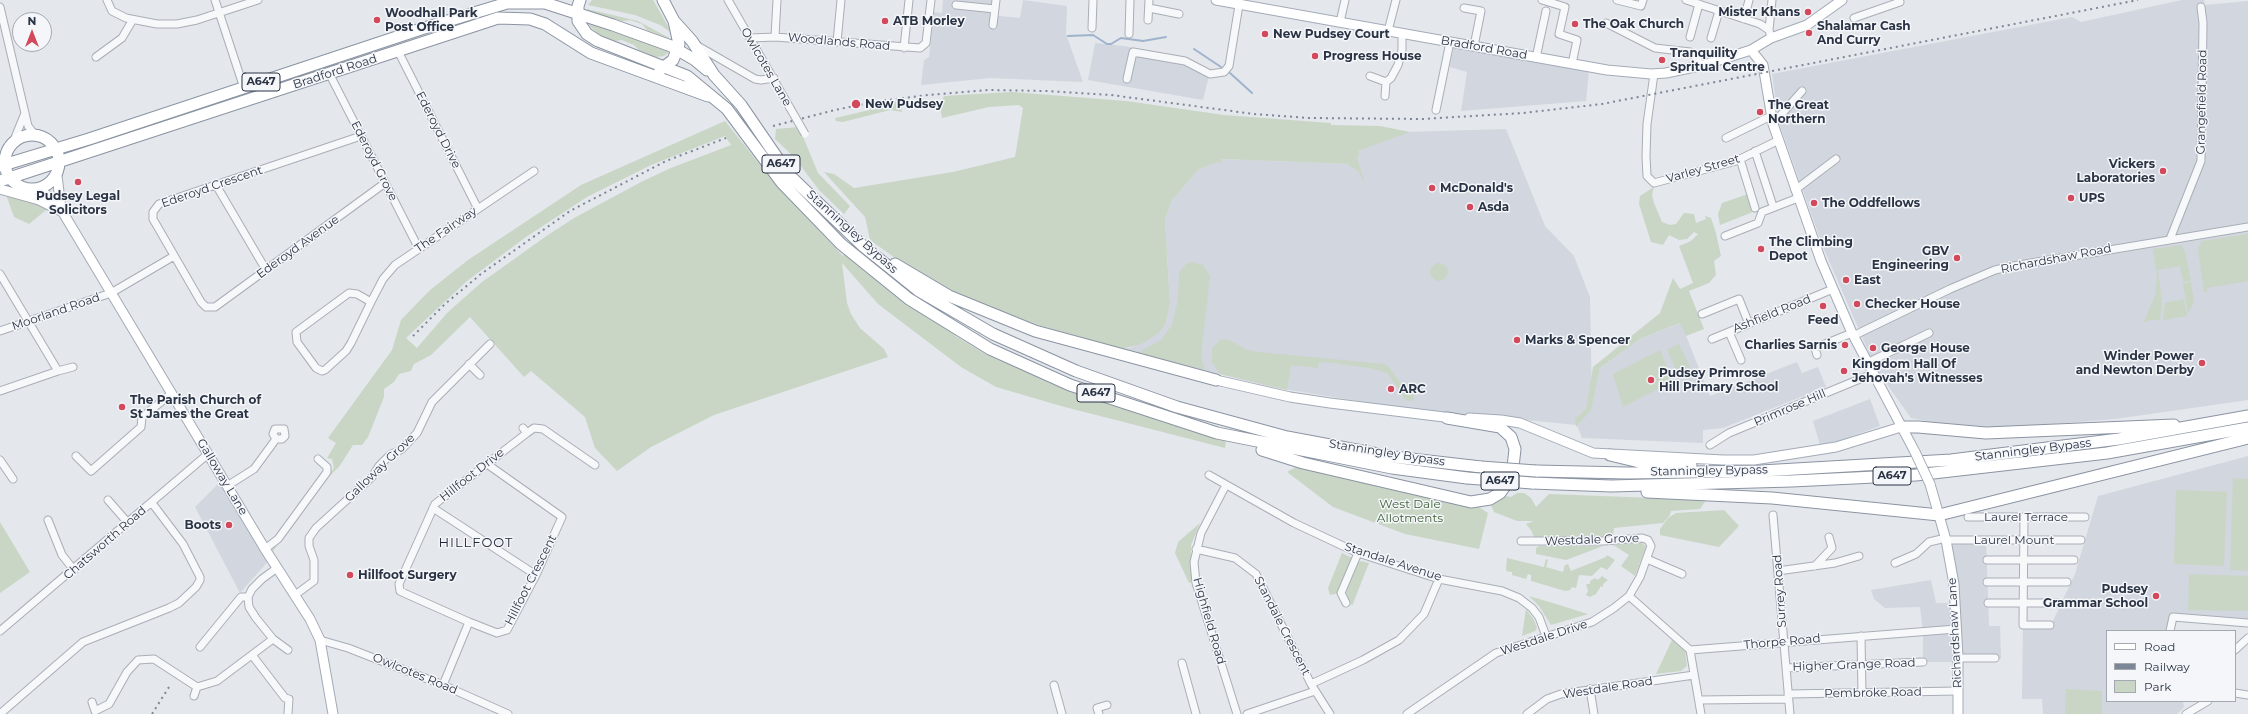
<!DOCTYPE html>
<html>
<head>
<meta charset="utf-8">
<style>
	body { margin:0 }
	#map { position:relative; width:2248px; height:714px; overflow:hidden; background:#e4e7ec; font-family:Montserrat,sans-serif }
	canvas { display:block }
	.legend { position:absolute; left:2106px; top:630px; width:130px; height:72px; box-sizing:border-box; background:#f4f6f9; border:1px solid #a4a8b1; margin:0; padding:5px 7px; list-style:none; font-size:12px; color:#2b3445 }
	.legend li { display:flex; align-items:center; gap:8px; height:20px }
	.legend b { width:20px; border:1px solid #a4a8b1 }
	.north { position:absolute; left:12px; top:12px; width:40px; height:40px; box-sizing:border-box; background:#f4f6f9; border:1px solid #a4a8b1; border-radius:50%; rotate:0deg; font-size:11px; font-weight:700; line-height:16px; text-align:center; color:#2b3445 }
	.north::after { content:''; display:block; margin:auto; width:14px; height:18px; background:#d1495b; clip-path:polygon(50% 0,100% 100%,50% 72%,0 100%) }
</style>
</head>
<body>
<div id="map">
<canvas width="2248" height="714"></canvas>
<ul class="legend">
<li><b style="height:5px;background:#fff"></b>Road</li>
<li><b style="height:5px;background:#7d8696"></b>Railway</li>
<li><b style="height:11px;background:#c9d6c5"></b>Park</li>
</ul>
<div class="north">N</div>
</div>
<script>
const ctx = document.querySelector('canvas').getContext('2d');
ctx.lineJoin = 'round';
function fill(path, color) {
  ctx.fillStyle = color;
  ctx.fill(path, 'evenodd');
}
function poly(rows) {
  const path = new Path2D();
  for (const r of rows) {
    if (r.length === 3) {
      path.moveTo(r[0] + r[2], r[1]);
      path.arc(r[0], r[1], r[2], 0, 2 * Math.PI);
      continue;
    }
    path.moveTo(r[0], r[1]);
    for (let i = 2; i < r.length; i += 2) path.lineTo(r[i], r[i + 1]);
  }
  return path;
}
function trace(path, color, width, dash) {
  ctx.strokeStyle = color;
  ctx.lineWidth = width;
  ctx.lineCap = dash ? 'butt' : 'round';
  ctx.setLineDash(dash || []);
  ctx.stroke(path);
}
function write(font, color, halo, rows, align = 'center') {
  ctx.font = font + ' Montserrat,sans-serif';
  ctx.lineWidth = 3;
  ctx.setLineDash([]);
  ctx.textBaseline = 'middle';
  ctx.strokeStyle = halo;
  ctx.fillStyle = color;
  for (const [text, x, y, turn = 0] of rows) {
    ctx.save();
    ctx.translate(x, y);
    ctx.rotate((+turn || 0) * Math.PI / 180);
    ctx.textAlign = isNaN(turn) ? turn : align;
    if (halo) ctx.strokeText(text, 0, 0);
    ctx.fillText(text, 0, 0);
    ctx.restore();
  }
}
fill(poly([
	[943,0,992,0,991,15,1020,18,1023,0,1067,6,1066,34,1083,82,990,78,921,85,924,60,929,57,934,12,942,13],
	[2182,0,2204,0,2205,5,2248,1,2248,400,2115,419,2004,428,1932,422,1911,418,1876,369,1823,247,1779,123,1772,74,2072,17,2081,22],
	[1095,43,1124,46,1189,58,1207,68,1208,80,1203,100,1088,80],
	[1454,45,1589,70,1586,101,1461,111,1467,72,1450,67],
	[1506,129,1545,226,1574,256,1590,297,1592,403,1600,368,1640,339,1681,323,1710,396,1797,362,1802,373,1818,367,1826,387,1723,428,1703,430,1703,443,1582,438,1577,425,1402,408,1271,387,1122,349,1130,348,1160,332,1166,323,1170,304,1165,220,1172,200,1198,170,1221,159,1348,164,1358,151,1405,132],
	[1870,399,1880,426,1839,441,1820,445,1813,421],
	[2248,456,2248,623,2174,617,2170,631,2107,631,2107,701,2183,701,2184,707,2177,714,2043,714,2042,699,2022,699,2023,625,2051,625,2075,574,2098,496],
	[223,479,271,558,240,593,195,507],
	[1946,540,1986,540,1989,626,2000,626,2001,659,1958,658,1958,662,1923,662,1923,631,1920,607,1885,608,1874,599,1871,590,1931,580,1936,603,1955,603]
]), '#d2d6de');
fill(poly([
	[592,0,653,0,672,33,660,25,635,15,588,5],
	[587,9,638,21,673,40,647,30,642,24,630,20,622,21,587,11],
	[588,24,647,42,669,52,664,56,656,57,639,50,634,45,622,40,615,41,598,34],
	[1012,92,1126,101,1224,115,1331,123,1331,125,1380,126,1410,132,1358,151,1359,155,1357,157,1365,185,1359,172,1348,164,1221,159,1221,163,1216,162,1198,170,1172,200,1165,220,1170,304,1166,323,1160,332,1141,344,1122,349,1038,325,965,297,919,275,870,240,865,217,824,172,834,174,854,188,953,172,1015,157,1023,108,1019,105,989,107,942,118,940,106,944,96],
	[898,101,900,102,902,112,890,110,843,122,836,121,835,118,870,110,870,107,875,106,876,109,886,108,885,104],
	[725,121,777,186,843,256,846,252,957,337,987,355,1069,390,1226,441,1225,448,1061,406,996,387,961,367,878,304,842,263,847,303,851,314,860,328,884,349,888,357,714,415,651,447,617,471,595,448,585,417,531,371,524,377,470,317,431,355,414,364,411,371,399,374,394,382,384,389,384,397,368,437,362,445,353,445,339,467,326,479,273,551,271,548,334,468,332,459,327,458,336,443,328,438,392,350,401,320,430,290,468,260,581,185],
	[725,136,731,145,671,168,643,181,574,218,545,237,482,282,447,313,417,348,406,338,467,281,526,237,587,197,651,165],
	[799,127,818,173,850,206,844,214,819,190,794,157,775,139,776,129],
	[1654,187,1652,195,1654,203,1662,222,1670,225,1676,224,1684,213,1694,214,1696,223,1706,219,1705,216,1711,218,1716,233,1721,256,1714,261,1716,275,1709,283,1689,291,1704,329,1686,336,1680,323,1640,339,1600,368,1591,410,1576,427,1575,419,1586,409,1593,367,1660,313,1673,278,1680,289,1693,283,1679,246,1691,241,1698,234,1694,232,1687,239,1679,240,1669,235,1663,245,1651,242,1639,204,1640,196],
	[4,189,51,206,29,224,14,217],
	[1748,194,1753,212,1720,225,1718,214,1722,203],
	[2248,234,2248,281,2207,288,2207,292,2204,292,2198,249,2200,244,2202,241],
	[2181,245,2185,252,2191,281,2183,282,2180,266,2158,270,2162,303,2160,320,2150,320,2143,323,2155,296,2157,276,2153,249],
	[1192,262,1203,265,1210,276,1201,357,1205,370,1138,353,1161,340,1172,325,1178,300,1179,273,1186,264],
	[1439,272,9],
	[2191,282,2194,303,2188,313,2183,284],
	[2184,299,2187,316,2163,320,2165,303],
	[1227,339,1248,350,1258,352,1384,364,1389,367,1404,388,1414,395,1413,401,1406,400,1387,373,1369,368,1325,362,1319,363,1318,368,1291,365,1287,390,1220,374,1212,362,1212,348,1220,340],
	[1679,344,1690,367,1678,374,1667,350],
	[1660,350,1673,381,1623,407,1613,374],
	[1303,463,1471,502,1488,513,1479,549,1405,534,1333,507,1287,472],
	[2233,478,2248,479,2248,571,2230,570],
	[2176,490,2227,492,2224,566,2174,564],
	[1517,493,1524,493,1531,498,1536,507,1549,494,1706,500,1700,509,1671,511,1670,515,1663,523,1614,528,1613,536,1606,537,1606,539,1535,539,1531,530,1526,524,1534,521,1517,521,1494,512,1490,504,1501,495,1511,497],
	[1724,510,1739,526,1719,547,1660,535,1660,529,1668,518,1676,513],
	[0,522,30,572,0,593],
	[1200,523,1191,545,1191,582,1189,583,1175,553,1178,542],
	[1641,542,1646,547,1635,576,1621,566,1629,555,1613,545],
	[1539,546,1603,546,1566,560,1536,554,1536,548],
	[1342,553,1352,558,1339,593,1330,595,1328,588],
	[1607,555,1615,560,1607,570,1601,567,1592,576,1579,575,1576,588,1572,587,1570,590,1565,591,1531,581,1531,575,1528,574,1526,579,1512,575,1512,572,1506,571,1507,558,1544,567,1546,559,1548,560,1546,567,1563,572,1565,565,1568,564,1571,571,1606,557],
	[1361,561,1369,563,1352,606,1346,593,1358,563],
	[2189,574,2248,576,2248,611,2188,610],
	[1602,576,1608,580,1603,584,1603,587,1601,586,1596,594,1590,597,1586,595,1588,591,1586,584,1590,584,1590,581,1595,578,1598,580],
	[1529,596,1556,604,1588,614,1551,625,1539,606],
	[1526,609,1534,620,1537,628,1535,631,1522,636],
	[1672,640,1685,651,1687,666,1681,671,1656,674],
	[2066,689,2102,691,2102,714,2065,714]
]), '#c9d6c5');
trace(poly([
	[1068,36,1093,35,1107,44,1111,44,1121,38,1143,41,1166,37],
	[1194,49,1221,67],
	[1230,73,1252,93]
]), '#9fb4cc', 2);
const minor = poly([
	[107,0,112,11,126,18,157,24,177,24,197,20,258,0],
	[215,0,244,88],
	[728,0,790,108],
	[1542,0,1565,7,1559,34,1577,40,1572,64],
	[1617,0,1641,6,1643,0],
	[1686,0,1760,24,1769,30,1771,38],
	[956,5,995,9],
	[0,7,28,126,35,135],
	[1149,8,1179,14],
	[1464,8,1481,11,1474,46],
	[1854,18,1900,2,1898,0],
	[1744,19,1749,0],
	[1148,20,1149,0],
	[1340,22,1345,0],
	[1606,23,1655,48,1690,52,1697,58,1701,66],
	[993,25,996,0],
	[1092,28,1093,0],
	[1769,30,1772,0],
	[1388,31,1396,0],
	[1129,34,1130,0],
	[775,37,777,0],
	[1690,37,1699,4],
	[750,38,775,37,920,48,926,43,931,0],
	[1711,38,1719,11],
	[837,42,841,0],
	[696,45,755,79,761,80,774,78],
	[904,48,909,0],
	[398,51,478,209],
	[96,57,122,38,132,21],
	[1536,58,1546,11],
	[329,73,419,249],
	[1654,74,1647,124,1646,156,1647,176,1654,183,1736,161,1779,140],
	[1370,76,1386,82,1391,78,1398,65,1402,50,1402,33],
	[1127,79,1133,52,1185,61,1210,74,1224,72,1229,66,1239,5],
	[1385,96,1386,82],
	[1436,110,1450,42],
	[1773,124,1802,91],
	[361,136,159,204,153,212,153,219,201,302,206,307,215,307,385,183],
	[1726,138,1771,116],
	[12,145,25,113],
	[1755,151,1772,203],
	[1740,159,1755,208],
	[216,185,266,270],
	[1795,190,1836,159],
	[1725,236,1758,223,1762,212,1798,198],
	[2170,239,2201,161,2203,23,2201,7],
	[0,274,58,371,0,391],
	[371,302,357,294,349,293,296,332,297,342,316,368,322,371,325,370,346,351,351,343,371,302,383,279,395,265,534,171],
	[1702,314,1739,299,1749,324],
	[0,331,111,293,174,256],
	[1729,332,1741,360],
	[1853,336,1950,289,1995,270,2013,266,2248,227],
	[1712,339,1833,289],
	[1817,355,1815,348,1852,333],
	[1867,363,1929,333],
	[469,364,480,375],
	[58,371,73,367],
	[523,428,527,433,534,428,543,429,595,465],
	[1710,445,1729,433,1872,374],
	[76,456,91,471,141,427,142,417,171,394],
	[0,460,13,479],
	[1209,475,1294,523,1358,553,1439,579,1502,591,1519,598,1532,608,1539,617,1546,636],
	[1226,485,1201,533,1194,562,1196,583,1237,714],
	[227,486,254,469,276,439,273,434,275,429,284,429,285,436,282,439,276,439],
	[108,500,128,523],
	[433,508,536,575],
	[1773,515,1790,714],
	[1968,517,2085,517],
	[2024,517,2023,625,2050,625],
	[48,520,62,555,74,570],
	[1946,540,2081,540],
	[265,549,278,539,327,472,327,467,318,459],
	[1196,549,1235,558,1256,574,1311,684,1330,714],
	[1647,559,1682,574],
	[1987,560,2074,560],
	[1895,563,1916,554,1929,542,1946,538],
	[1815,566,1832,548,1829,537],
	[1778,571,1835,563,1859,556],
	[1987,582,2067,582],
	[295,595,314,581,314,560,309,546,309,538,316,528,372,477,379,466,390,455,402,449,417,433,432,402,490,344],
	[1629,596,1690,650,1956,629],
	[1346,603,1341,593,1358,553],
	[1988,603,2058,603],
	[469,622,497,633,507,630,536,575,562,517,487,464],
	[0,631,208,454],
	[2170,631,2173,617,2248,623],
	[1861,636,1862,693],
	[273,639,288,650],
	[320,640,348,648,443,685,508,714],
	[200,647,241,597,248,597],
	[1690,650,1701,714],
	[2235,650,2248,638],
	[252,655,285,698,289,699,288,713],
	[1958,658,1995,658],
	[1182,663,1196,714],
	[1786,668,1923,662],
	[1311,684,1363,660,1399,640,1424,614,1439,579],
	[443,685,469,622,404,593,400,591,399,584,435,504,527,433],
	[1054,685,1062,714],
	[1590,689,1594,714],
	[2235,693,2248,695],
	[1788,694,1958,691],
	[194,696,197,687],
	[1699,700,1788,699],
	[92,702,95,711,109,704,127,672,138,660,154,659,197,687,217,681,273,639,256,618,249,607,248,597,252,589,262,579,277,568],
	[0,714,83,642,169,608,179,603,196,587,200,580,200,577,183,544,152,503],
	[1099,714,1097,708,1107,705],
	[1247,714,1315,691],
	[1407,714,1496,653,1592,622,1614,608,1629,596,1640,577,1651,546,1648,540,1642,538,1604,541,1521,541],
	[1527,714,1547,699,1561,694,1694,675],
	[2186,714,2208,701]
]);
const major = poly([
	[1216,0,1607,70,1651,74,1666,73,1704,65,1751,50,1771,38,1807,25,1842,0],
	[1751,50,1763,65,1773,124,1821,261,1852,333,1915,452],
	[57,176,61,208],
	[0,189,39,200,59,210],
	[39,189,53,200,62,211,265,549,310,619,320,640,333,714],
	[1216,380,1290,397,1330,403,1452,418],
	[1469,418,1501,420,1520,423,1593,453,1723,460,1754,460,1836,447,1901,427],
	[1930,484,1946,540,1954,584,1958,658,1958,714]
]);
const highway = poly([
	[580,0,578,6,578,21,587,34,598,41,687,76,727,109,782,183,841,244,909,299,990,349,1070,385,1217,433,1392,468,1467,478],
	[674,21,692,41,714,75,741,105,789,175,863,246,919,291,993,334,1076,371,1177,407,1287,437,1394,457,1481,467],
	[660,70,673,60,679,44,674,21,663,0],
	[32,162,27],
	[0,166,89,139,421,29,507,3,545,3,613,25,671,46,695,60,707,70],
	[0,181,498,18,530,19,545,24,591,53,708,96],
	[895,264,949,296,1035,331,1216,380],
	[1901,427,1918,427,1986,433,2174,425],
	[1262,450,1303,463,1471,502,1490,499,1500,493,1512,476,1515,449,1511,437,1500,427,1447,418],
	[1610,455,1639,462,1691,465],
	[1536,471,1627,473,1761,471,1951,460,2119,439,2248,416],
	[1532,483,1611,486,1792,481,1916,475,2107,453,2248,428],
	[1647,492,1772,498,1939,515,2248,438]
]);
trace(minor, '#a9aeb7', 9);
trace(major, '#a3abb8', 11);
trace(highway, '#8b94a3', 13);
trace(minor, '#f7f8fa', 7);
trace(major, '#fff', 9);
trace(highway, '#fff', 11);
trace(poly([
	[773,126,835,110,873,102,928,95,988,90,1046,91,1111,95,1254,114,1309,118,1422,119,1523,113,1602,104,2138,0],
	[413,336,445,304,481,274,570,211,666,161,726,138],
	[152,714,169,687]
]), '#7d8696', 2, [2, 4]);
const minorBridge = poly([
	[790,108,805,134]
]);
const majorBridge = poly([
	[1915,452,1930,484]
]);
const highwayBridge = poly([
	[1481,467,1536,471],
	[1467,478,1532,483]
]);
trace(minorBridge, '#a9aeb7', 9, []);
trace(majorBridge, '#a3abb8', 11, []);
trace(highwayBridge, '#8b94a3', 13, []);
trace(minorBridge, '#f7f8fa', 7);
trace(majorBridge, '#fff', 9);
trace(highwayBridge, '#fff', 11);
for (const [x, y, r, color] of [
	[1808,12,4,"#d1495b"],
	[377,20,4,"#d1495b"],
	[885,21,4,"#d1495b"],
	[1575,24,4,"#d1495b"],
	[1809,33,4,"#d1495b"],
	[1265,34,4,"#d1495b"],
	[1315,56,4,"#d1495b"],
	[1662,60,4,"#d1495b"],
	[856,104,5,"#d1495b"],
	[1760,112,4,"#d1495b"],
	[2163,171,4,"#d1495b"],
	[78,182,4,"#d1495b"],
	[1432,188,4,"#d1495b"],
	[2071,198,4,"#d1495b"],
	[1814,203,4,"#d1495b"],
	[1470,207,4,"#d1495b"],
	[1761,249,4,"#d1495b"],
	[1957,258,4,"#d1495b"],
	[1846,280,4,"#d1495b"],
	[1857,304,4,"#d1495b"],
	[1823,306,4,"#d1495b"],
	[1517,340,4,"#d1495b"],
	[1845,345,4,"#d1495b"],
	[1873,348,4,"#d1495b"],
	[2202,363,4,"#d1495b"],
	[1844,371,4,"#d1495b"],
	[1651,380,4,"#d1495b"],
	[1391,389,4,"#d1495b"],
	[122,407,4,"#d1495b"],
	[229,525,4,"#d1495b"],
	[350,575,4,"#d1495b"],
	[2156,596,4,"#d1495b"]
]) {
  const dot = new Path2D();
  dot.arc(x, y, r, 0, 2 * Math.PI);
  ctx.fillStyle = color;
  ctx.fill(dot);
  trace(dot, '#f4f6f9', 1.5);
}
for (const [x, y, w] of [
	[261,82,38],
	[781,164,38],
	[1096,393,38],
	[1892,476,38],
	[1500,481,38]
]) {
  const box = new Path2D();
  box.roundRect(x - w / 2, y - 9, w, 18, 3);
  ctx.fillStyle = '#f4f6f9';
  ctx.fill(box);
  trace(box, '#2b3445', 1);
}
write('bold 11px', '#2b3445', null, [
	["A647",261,82],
	["A647",781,164],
	["A647",1096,393],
	["A647",1892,476],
	["A647",1500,481]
]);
write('bold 12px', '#2b3445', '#f4f6f9', [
	["Mister Khans",1800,12,"right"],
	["Woodhall Park",385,13],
	["Post Office",385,27],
	["ATB Morley",893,21],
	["The Oak Church",1583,24],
	["Shalamar Cash",1817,26],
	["And Curry",1817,40],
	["New Pudsey Court",1273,34],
	["Tranquility",1670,53],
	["Spritual Centre",1670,67],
	["Progress House",1323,56],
	["New Pudsey",865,104],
	["The Great",1768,105],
	["Northern",1768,119],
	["Vickers",2155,164,"right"],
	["Laboratories",2155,178,"right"],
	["McDonald's",1440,188],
	["Pudsey Legal",78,196,"center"],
	["Solicitors",78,210,"center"],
	["UPS",2079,198],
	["The Oddfellows",1822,203],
	["Asda",1478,207],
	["The Climbing",1769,242],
	["Depot",1769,256],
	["GBV",1949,251,"right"],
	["Engineering",1949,265,"right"],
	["East",1854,280],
	["Checker House",1865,304],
	["Feed",1823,320,"center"],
	["Marks & Spencer",1525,340],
	["Charlies Sarnis",1837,345,"right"],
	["George House",1881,348],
	["Winder Power",2194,356,"right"],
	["and Newton Derby",2194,370,"right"],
	["Kingdom Hall Of",1852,364],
	["Jehovah's Witnesses",1852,378],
	["Pudsey Primrose",1659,373],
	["Hill Primary School",1659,387],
	["ARC",1399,389],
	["The Parish Church of",130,400],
	["St James the Great",130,414],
	["Boots",221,525,"right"],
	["Hillfoot Surgery",358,575],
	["Pudsey",2148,589,"right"],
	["Grammar School",2148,603,"right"]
], 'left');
write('12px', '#2b3445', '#f4f6f9', [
	["Woodlands Road",839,42,5],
	["Bradford Road",1484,48,10],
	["Owlcotes Lane",766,67,60],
	["Bradford Road",335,72,-18],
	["Grangefield Road",2202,102,-89],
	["Ederoyd Drive",438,130,63],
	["Ederoyd Grove",374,161,63],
	["Varley Street",1703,169,-16],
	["Ederoyd Crescent",212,187,-19],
	["The Fairway",446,230,-34],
	["Stanningley Bypass",852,232,42],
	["Ederoyd Avenue",298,247,-36],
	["Richardshaw Road",2056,259,-11],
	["Moorland Road",56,312,-19],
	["Ashfield Road",1772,314,-22],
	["Primrose Hill",1790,408,-23],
	["Stanningley Bypass",2033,450,-7],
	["Stanningley Bypass",1387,453,9],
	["Galloway Grove",380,468,-44],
	["Stanningley Bypass",1709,471,-1],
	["Hillfoot Drive",472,475,-38],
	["Galloway Lane",222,477,59],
	["Laurel Terrace",2026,517],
	["Westdale Grove",1592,540,-2],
	["Laurel Mount",2014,540],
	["Chatsworth Road",105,543,-41],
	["Standale Avenue",1393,562,18],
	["Hillfoot Crescent",531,580,-63],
	["Surrey Road",1780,591,-94],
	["Highfield Road",1209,621,74],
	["Standale Crescent",1282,626,63],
	["Richardshaw Lane",1955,633,-93],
	["Westdale Drive",1544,638,-18],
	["Thorpe Road",1782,642,-5],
	["Higher Grange Road",1854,665,-2],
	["Owlcotes Road",415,674,22],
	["Westdale Road",1608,688,-9],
	["Pembroke Road",1873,693,-1]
]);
write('12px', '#3f6138', '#f4f6f9', [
	["West Dale",1410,504],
	["Allotments",1410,518]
]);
ctx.letterSpacing = '1px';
write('13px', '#1d2536', '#f4f6f9', [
	["HILLFOOT",476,543]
]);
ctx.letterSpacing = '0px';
</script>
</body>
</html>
